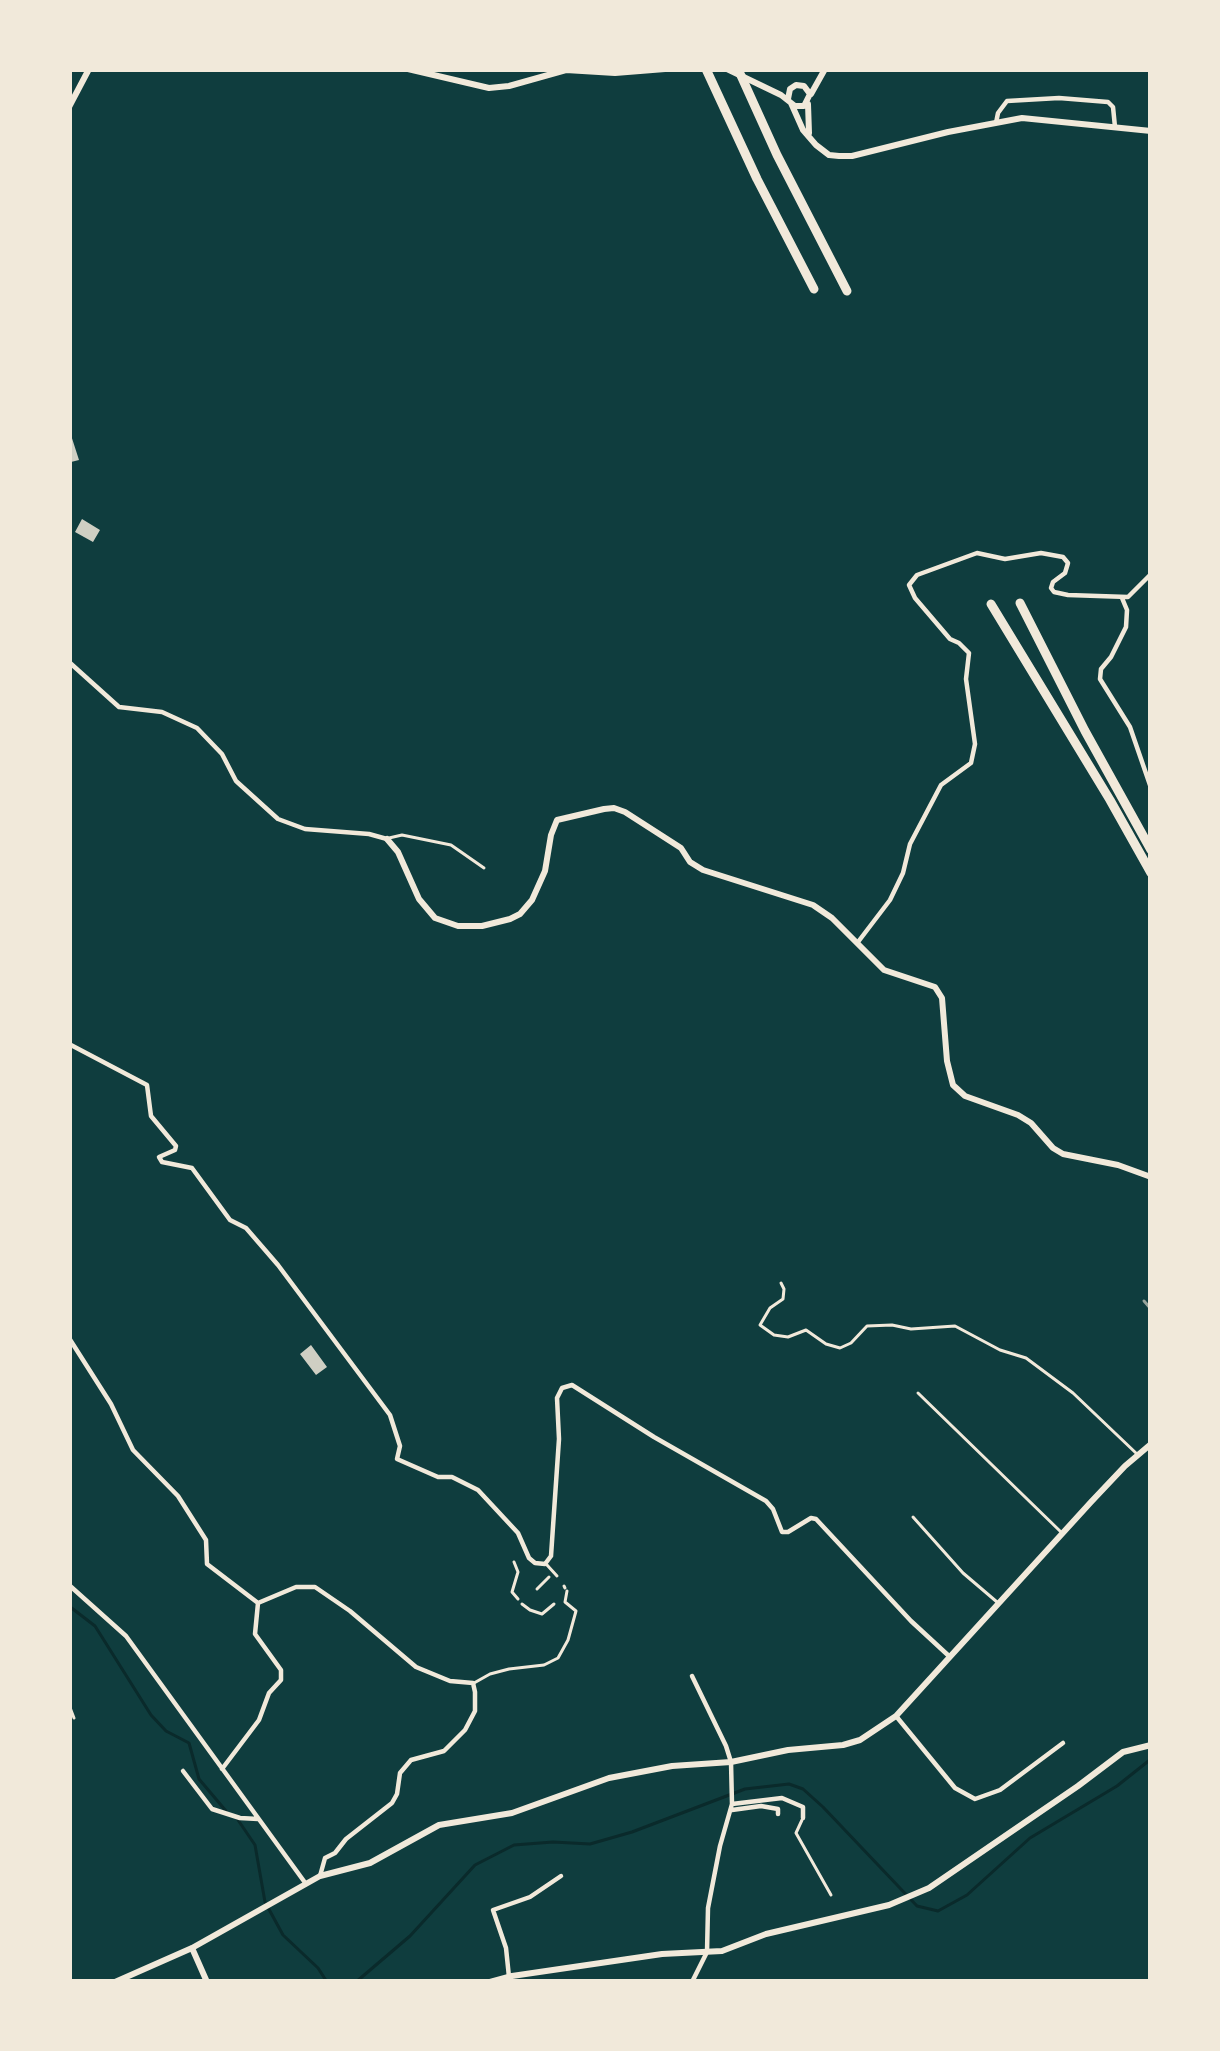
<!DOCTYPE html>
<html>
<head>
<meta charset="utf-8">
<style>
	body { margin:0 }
	#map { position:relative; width:1220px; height:2051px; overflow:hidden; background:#0f3d3e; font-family:Mulish,sans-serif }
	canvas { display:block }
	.frame { position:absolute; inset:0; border:72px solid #f1e9da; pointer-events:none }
</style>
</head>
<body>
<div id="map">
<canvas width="1220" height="2051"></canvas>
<div class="frame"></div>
</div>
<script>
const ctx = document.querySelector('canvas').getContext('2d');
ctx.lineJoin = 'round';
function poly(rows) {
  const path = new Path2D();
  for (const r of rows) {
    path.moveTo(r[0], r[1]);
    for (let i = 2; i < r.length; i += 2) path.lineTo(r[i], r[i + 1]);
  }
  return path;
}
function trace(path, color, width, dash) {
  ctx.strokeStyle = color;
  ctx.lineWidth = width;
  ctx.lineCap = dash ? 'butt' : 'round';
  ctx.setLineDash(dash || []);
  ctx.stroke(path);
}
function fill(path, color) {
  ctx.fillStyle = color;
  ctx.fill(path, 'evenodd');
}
trace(poly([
	[69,1606,95,1626,151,1715,166,1731,189,1743,199,1779,226,1811],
	[238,1820,255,1845,265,1902,283,1935,318,1968,327,1982],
	[356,1982,410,1936,475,1865,514,1845,553,1842,590,1844,632,1832,745,1789,789,1784,803,1789,823,1807,917,1906,938,1911,967,1895,1030,1838,1117,1786,1151,1759]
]), '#0a2a2b', 3);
fill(poly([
	[69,429,79,460,71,462,69,456],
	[82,519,100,530,93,542,75,532],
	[311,1345,327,1367,316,1375,300,1354]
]), '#cfcfc3');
trace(poly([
	[514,1562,518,1572,512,1592,518,1599],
	[537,1589,549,1577],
	[522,1604,530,1610,542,1614,554,1604],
	[69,1705,74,1718]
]), '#f1e9da', 3);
trace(poly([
	[781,1283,784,1289,783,1299,770,1308,760,1325,774,1335,788,1337,806,1330,826,1344,840,1348,851,1343,867,1326,892,1325,911,1329,955,1326,1000,1350,1026,1358,1073,1393,1137,1454],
	[918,1393,1061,1532],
	[913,1517,963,1573,997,1602]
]), '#f1e9da', 3);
trace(poly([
	[389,838,402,835,451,845,484,868],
	[547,1565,557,1576],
	[564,1586,565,1588],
	[474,1683,490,1674,509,1669,544,1665,558,1658,568,1640,576,1611,565,1602,567,1591],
	[802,1820,796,1833,831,1895]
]), '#f1e9da', 3);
trace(poly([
	[996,123,998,113,1007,101,1059,98,1108,102,1113,107,1115,127],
	[69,497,69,509],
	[1122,598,1127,610,1126,627,1111,657,1101,669,1100,679,1130,727,1151,788],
	[69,662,119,707,162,712,197,728,222,754,236,781,278,819,305,829,369,834,387,839],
	[858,942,890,900,903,873,910,844,941,785,971,763,975,744,966,679,969,653,959,643,950,639,915,598,909,585,917,575,977,553,1005,559,1041,553,1063,557,1068,563,1065,573,1053,582,1051,588,1054,592,1068,595,1128,597,1151,574],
	[69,1044,147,1085,151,1116,176,1146,175,1150,159,1157,162,1162,192,1168,230,1220,246,1228,278,1265,390,1415,400,1446,397,1459,438,1477,452,1477,478,1490,518,1533,529,1558,535,1563,545,1564,551,1556,559,1439,557,1398,562,1388,572,1385,654,1437,766,1501,773,1509,782,1532,788,1532,811,1518,816,1519,911,1621,950,1657],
	[69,1338,111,1404,133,1450,178,1496,206,1540,207,1564,258,1603,255,1634,281,1670,281,1680,269,1693,259,1720,222,1769],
	[69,1585,126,1636,306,1884],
	[258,1603,296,1587,315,1587,350,1611,416,1667,450,1681,473,1683,475,1692,475,1711,465,1730,444,1751,411,1760,400,1773,397,1794,392,1803,346,1839,335,1853,325,1858,320,1876],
	[692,1676,726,1746,731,1762,732,1804,720,1846,708,1908,707,1952,692,1982],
	[896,1716,955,1788,975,1799,1000,1790,1063,1743],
	[183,1771,212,1809,240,1818,258,1819],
	[732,1804,782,1798,803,1807,803,1818],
	[732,1810,761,1806,778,1809,778,1814],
	[509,1977,506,1948,493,1910,530,1897,561,1876]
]), '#f1e9da', 4.5);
trace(poly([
	[408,69,489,88,509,86,566,70,615,73,665,69],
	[727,69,781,95,795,106,804,106,810,94,804,86,796,85,790,89,788,99],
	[811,94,825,69],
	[791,103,803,130,816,145,829,155,839,156,852,156,948,132,1022,118,1151,131],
	[808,104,809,133],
	[69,107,89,69],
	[387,839,398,852,419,899,435,918,458,926,482,926,510,919,520,914,532,900,545,871,551,835,557,820,604,809,614,808,625,812,681,848,690,862,703,870,813,905,832,918,884,970,935,987,942,998,947,1061,953,1085,965,1096,1018,1115,1031,1123,1053,1148,1063,1154,1118,1165,1151,1177],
	[192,1948,207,1982],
	[115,1982,192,1948,320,1876,370,1863,439,1825,512,1813,609,1778,672,1766,731,1762,788,1750,843,1745,860,1740,896,1716,1091,1502,1125,1466,1151,1444]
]), '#f1e9da', 6);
trace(poly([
	[490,1982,512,1976,662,1954,722,1951,766,1934,889,1905,929,1888,1078,1786,1123,1752,1151,1745]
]), '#f1e9da', 6);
trace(poly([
	[706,69,757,179,814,289],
	[738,69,777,155,847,291],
	[1020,603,1085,731,1151,850],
	[991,604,1110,800,1151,873]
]), '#f1e9da', 9);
trace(poly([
	[1144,1301,1151,1309]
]), '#97a49c', 3);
</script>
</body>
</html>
